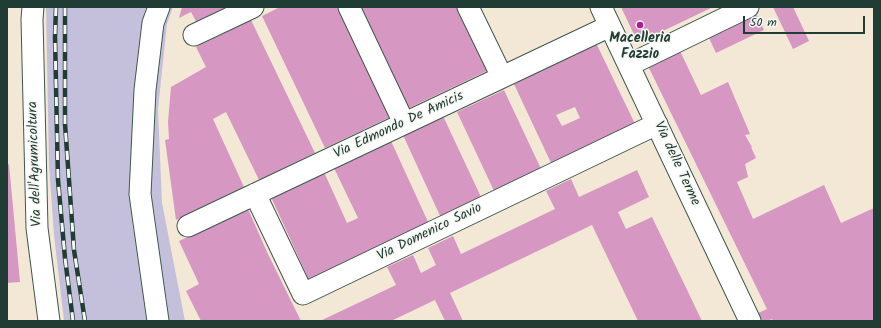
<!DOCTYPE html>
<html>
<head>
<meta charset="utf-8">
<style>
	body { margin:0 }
	#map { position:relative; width:881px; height:328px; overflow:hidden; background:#f3e8d6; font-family:Kalam,sans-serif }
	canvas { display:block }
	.frame { position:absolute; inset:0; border:8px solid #1f3d34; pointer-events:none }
	.scale { position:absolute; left:743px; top:16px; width:122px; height:18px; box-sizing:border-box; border:2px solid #1f3d34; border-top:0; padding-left:5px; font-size:12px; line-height:14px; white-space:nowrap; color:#1f3d34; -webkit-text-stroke:3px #f6f6f2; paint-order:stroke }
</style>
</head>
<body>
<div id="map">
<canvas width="881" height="328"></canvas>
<div class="frame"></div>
<div class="scale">50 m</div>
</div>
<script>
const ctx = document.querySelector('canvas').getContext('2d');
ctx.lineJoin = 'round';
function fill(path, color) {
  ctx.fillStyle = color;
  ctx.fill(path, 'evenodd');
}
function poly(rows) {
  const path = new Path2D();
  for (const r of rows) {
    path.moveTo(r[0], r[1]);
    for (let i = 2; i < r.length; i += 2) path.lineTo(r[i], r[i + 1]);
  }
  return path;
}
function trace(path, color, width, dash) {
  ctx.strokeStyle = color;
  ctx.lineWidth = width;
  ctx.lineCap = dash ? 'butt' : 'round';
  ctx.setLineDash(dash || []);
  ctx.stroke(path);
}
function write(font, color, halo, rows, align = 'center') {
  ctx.font = font + ' Kalam,sans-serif';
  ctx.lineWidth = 3;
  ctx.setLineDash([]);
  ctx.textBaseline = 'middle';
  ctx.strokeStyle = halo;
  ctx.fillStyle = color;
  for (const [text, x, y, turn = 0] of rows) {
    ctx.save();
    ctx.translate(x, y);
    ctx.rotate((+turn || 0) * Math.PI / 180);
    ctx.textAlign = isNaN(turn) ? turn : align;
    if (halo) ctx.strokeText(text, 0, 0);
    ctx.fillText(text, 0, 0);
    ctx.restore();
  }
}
fill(poly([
	[46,7,173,7,167,24,158,109,162,203,185,321,64,321,54,235,49,165]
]), '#c4c0db');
fill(poly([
	[182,7,230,7,197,23,191,12,179,18],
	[280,7,461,7,491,69,325,148,262,16],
	[621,7,713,7,638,43],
	[773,7,793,7,809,41,793,49],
	[757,15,764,30,716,53,709,38],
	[251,20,315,153,259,180,226,112,213,119,244,187,176,220,165,140,169,139,168,122,171,87,206,67,196,47],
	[596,43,636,126,552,165,513,82],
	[575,107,580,118,562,126,556,115],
	[680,51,701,95,728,82,750,134,745,135,752,147,751,147,756,158,745,164,748,177,737,182,753,219,824,185,841,223,874,208,874,321,773,321,772,319,767,321,741,321,767,309,648,66],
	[504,90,542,171,495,193,457,112],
	[443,116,482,199,441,218,403,135],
	[391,141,429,224,309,280,271,197,324,172,347,223,358,218,334,168],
	[9,164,20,282,7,283,7,165],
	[637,170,649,197,618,212,626,229,652,217,702,321,638,321,592,225,450,293,463,321,445,321,435,300,391,321,320,321,396,285,387,267,413,255,421,273,436,265,428,248,453,236,461,254,555,209,546,191,571,179,579,197],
	[248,209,267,252,301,321,201,321,186,291,199,284,179,241]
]), '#d697c3');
const minor = poly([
	[33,7,32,19,37,228,49,321],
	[349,7,404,123],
	[468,7,502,77],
	[601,7,750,321],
	[194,35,253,7],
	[629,65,748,7],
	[255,194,303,294,657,124],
	[188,226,610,26],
	[158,321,140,194,145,90,153,23,159,7]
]);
trace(minor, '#3f574c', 23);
trace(minor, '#fff', 21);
const rail = poly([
	[56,7,55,37,58,180,65,258,73,321],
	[65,7,65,124,74,250,85,321]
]);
trace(rail, '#1f3d34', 4.5);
trace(rail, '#f6f6f2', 3, [9]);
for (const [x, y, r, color] of [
	[640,25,4,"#b5179e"]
]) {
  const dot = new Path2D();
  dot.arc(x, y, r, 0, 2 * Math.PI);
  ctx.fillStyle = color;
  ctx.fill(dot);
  trace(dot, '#f6f6f2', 1.5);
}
write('bold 14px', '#1f3d34', '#f6f6f2', [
	["Macelleria",640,40],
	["Fazzio",640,56]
]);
write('14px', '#1f3d34', '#f6f6f2', [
	["Via Edmondo De Amicis",399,126,-25],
	["Via dell'Agrumicoltura",36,164,-92],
	["Via delle Terme",676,164,65],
	["Via Domenico Savio",430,233,-26]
]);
</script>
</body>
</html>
